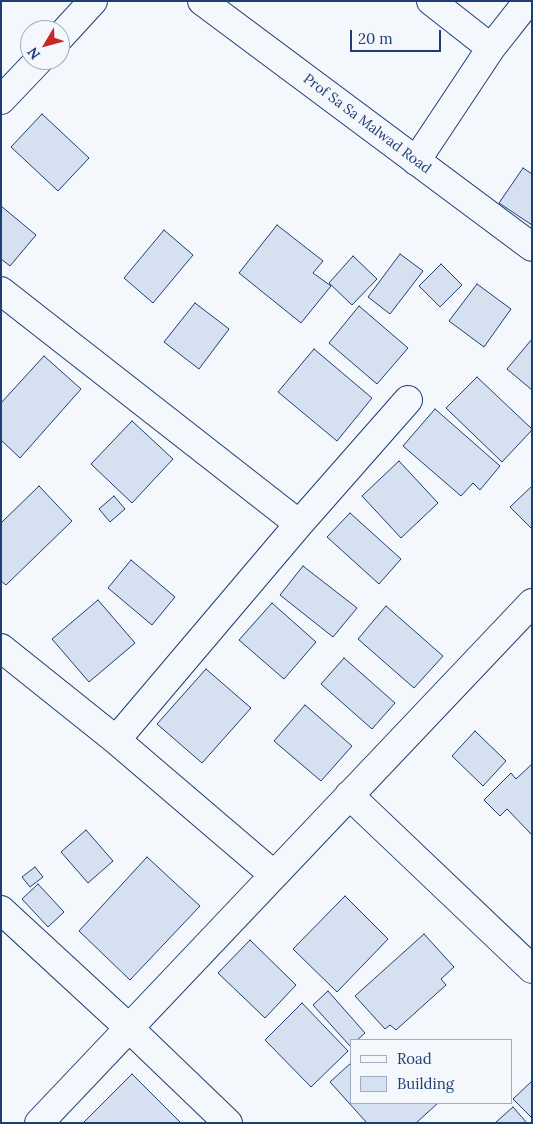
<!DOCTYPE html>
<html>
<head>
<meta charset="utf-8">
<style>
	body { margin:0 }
	#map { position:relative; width:533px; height:1124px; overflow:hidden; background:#f4f7fb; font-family:Lora,serif }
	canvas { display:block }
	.frame { position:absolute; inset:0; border:2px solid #1d3f73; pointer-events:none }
	.legend { position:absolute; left:350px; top:1039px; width:162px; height:65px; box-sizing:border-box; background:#f4f7fb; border:1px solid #9eadc5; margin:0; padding:6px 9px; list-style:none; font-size:15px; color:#1d3f73 }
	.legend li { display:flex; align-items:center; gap:10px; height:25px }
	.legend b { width:25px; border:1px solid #9eadc5 }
	.north { position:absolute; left:20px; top:20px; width:50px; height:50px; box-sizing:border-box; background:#f4f7fb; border:1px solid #9eadc5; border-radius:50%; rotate:233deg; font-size:14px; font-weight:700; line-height:20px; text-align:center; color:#1d3f73 }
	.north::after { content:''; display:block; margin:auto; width:18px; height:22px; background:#c62828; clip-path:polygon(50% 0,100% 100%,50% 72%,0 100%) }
	.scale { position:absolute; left:350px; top:30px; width:91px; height:22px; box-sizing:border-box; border:2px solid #1d3f73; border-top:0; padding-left:6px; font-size:15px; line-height:18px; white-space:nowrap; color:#1d3f73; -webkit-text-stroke:4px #f4f7fb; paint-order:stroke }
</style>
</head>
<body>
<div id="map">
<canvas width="533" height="1124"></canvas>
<div class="frame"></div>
<ul class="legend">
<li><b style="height:6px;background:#f4f7fb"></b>Road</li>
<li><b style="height:14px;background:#d5e0f0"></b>Building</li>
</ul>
<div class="north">N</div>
<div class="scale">20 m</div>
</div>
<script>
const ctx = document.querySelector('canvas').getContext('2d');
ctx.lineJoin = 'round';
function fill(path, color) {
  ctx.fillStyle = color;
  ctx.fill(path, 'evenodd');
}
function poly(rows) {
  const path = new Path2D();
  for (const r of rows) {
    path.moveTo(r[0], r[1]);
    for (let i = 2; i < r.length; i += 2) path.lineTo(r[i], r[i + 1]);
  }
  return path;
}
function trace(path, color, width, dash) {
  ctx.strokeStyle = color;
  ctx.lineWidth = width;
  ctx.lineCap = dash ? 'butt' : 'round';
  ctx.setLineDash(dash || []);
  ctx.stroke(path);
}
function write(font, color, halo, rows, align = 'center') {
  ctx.font = font + ' Lora,serif';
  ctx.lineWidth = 4;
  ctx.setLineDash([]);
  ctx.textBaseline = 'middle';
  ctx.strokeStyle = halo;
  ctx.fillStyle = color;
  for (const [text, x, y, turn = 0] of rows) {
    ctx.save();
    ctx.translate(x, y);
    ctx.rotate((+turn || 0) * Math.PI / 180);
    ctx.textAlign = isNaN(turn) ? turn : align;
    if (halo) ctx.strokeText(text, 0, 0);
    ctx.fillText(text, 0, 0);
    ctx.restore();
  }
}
const building = poly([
	[42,114,89,158,58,191,11,147,42,114],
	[523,168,532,174,532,225,499,203,523,168],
	[1,206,36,235,10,266,1,259,1,206],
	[277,225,323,261,313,273,331,286,301,323,239,273,277,225],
	[164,230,193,255,153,303,124,278,164,230],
	[400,254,423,271,390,314,368,297,400,254],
	[353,256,377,279,352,305,329,283,353,256],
	[441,264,462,285,440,307,419,286,441,264],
	[477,284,511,309,484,347,449,321,477,284],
	[195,303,229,329,199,369,164,342,195,303],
	[359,306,408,348,377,384,329,343,359,306],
	[532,339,532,390,507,369,532,339],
	[314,349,372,398,337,441,278,392,314,349],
	[44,356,81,389,20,458,1,440,1,403,44,356],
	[477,377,532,429,532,430,502,462,446,408,477,377],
	[435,409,500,466,480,490,473,483,461,496,403,446,435,409],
	[132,421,173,459,132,503,91,464,132,421],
	[399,461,438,503,401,538,362,496,399,461],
	[39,486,72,521,6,585,1,581,1,523,39,486],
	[532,486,532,529,510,507,532,486],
	[114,496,125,509,110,522,99,509,114,496],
	[350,513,401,559,379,584,327,537,350,513],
	[131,560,175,597,152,625,108,588,131,560],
	[303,566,357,608,333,637,280,595,303,566],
	[98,600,135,643,89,682,52,639,98,600],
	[272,603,316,642,284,679,239,640,272,603],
	[386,606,443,656,414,688,358,639,386,606],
	[344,658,395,703,372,729,321,684,344,658],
	[206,669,251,708,202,763,157,724,206,669],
	[305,705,352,746,321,781,274,741,305,705],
	[475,731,506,761,483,786,452,756,475,731],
	[532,764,532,835,507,809,500,816,484,800,511,773,516,779,532,764],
	[86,830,113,861,88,883,61,852,86,830],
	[147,857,200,906,130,980,79,931,147,857],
	[35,867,43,877,30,887,22,877,35,867],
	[38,884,64,912,48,927,22,899,38,884],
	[345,896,388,939,337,992,293,949,345,896],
	[424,934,454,967,441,979,446,985,396,1030,390,1025,385,1029,355,996,424,934],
	[250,940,296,985,265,1018,218,973,250,940],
	[328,991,365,1033,357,1040,352,1040,352,1045,350,1046,313,1005,328,991],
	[302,1003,348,1051,311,1087,265,1040,302,1003],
	[352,1062,352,1103,438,1103,416,1123,367,1123,330,1082,352,1062],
	[132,1074,181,1123,83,1123,132,1074],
	[532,1081,532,1118,513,1099,532,1081],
	[513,1107,527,1123,495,1123,513,1107]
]);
fill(building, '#d5e0f0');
trace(building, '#1d3f73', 1);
const street = poly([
	[431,1,491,48],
	[60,37,93,1],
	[1,100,39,60],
	[416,161,491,48,528,1],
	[1,291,299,524],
	[1,648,116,740,274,875],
	[116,740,299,524,408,400],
	[349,795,532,969],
	[1,910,129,1028,228,1123],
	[39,1123,532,603]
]);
const secondary = poly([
	[202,1,532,247]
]);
trace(street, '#1d3f73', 30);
trace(secondary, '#1d3f73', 30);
trace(street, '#f4f7fb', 28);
trace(secondary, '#f4f7fb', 28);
write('14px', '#1d3f73', '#f4f7fb', [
	["Prof Sa Sa Malwad Road",367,124,37]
]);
</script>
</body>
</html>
